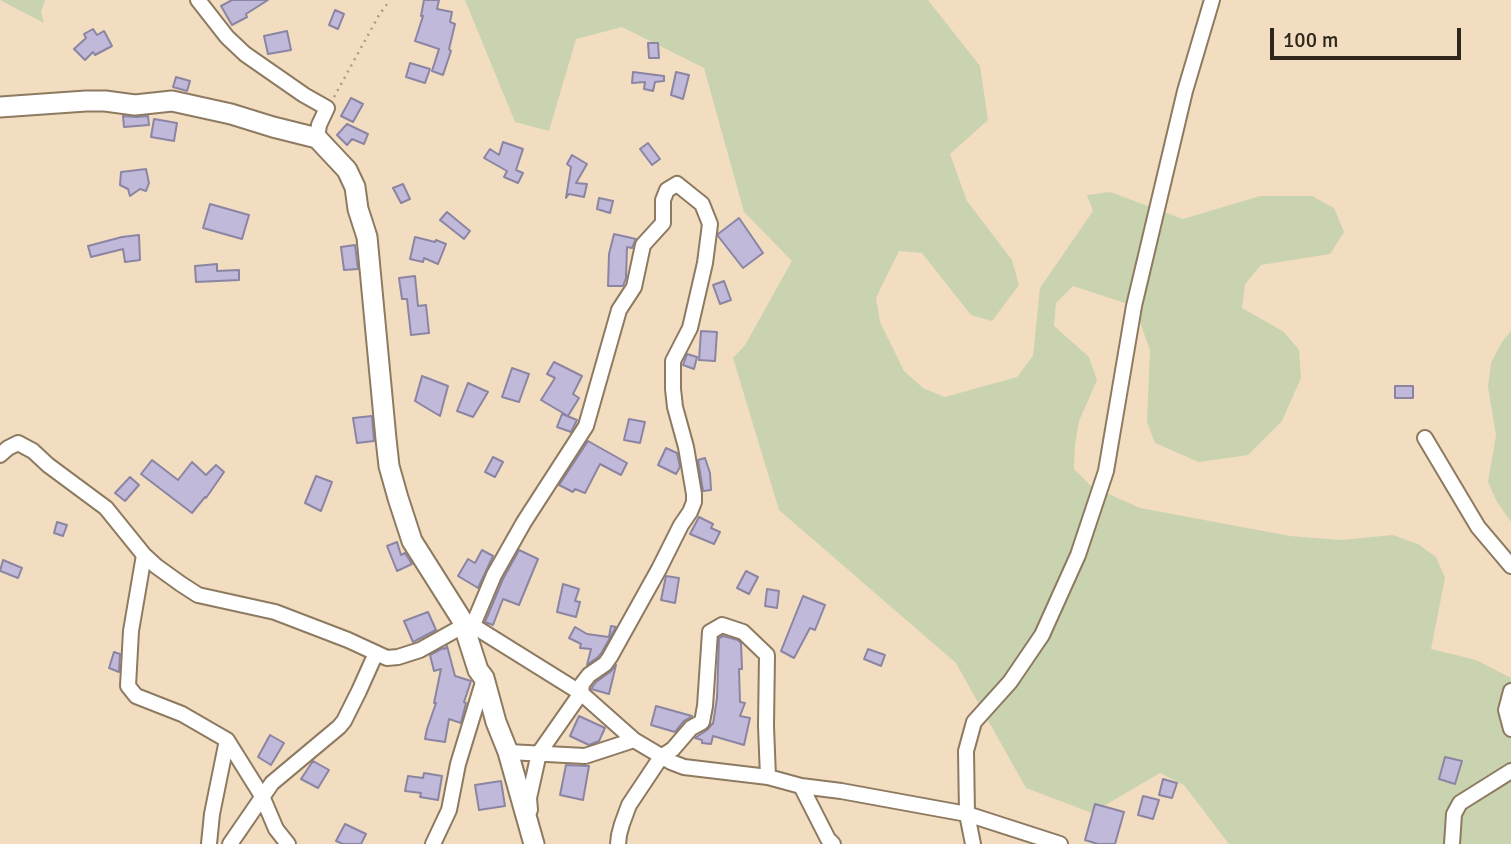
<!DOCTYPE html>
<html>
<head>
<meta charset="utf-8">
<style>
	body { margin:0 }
	#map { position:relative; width:1511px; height:844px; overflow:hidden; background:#f2ddc0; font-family:Signika,sans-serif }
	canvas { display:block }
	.scale { position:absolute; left:1270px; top:28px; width:191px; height:32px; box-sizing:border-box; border:4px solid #2f271c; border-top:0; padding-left:9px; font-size:21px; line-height:24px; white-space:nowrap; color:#2f271c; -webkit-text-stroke:5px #f2ddc0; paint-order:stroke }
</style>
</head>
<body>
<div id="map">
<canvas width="1511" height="844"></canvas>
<div class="scale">100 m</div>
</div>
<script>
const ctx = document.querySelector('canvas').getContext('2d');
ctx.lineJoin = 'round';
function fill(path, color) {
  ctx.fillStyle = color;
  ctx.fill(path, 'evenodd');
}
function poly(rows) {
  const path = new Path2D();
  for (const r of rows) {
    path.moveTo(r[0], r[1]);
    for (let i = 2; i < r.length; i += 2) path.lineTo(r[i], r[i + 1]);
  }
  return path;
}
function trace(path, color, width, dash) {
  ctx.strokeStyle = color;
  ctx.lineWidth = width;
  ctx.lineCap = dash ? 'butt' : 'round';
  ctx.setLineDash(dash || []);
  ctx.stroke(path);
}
fill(poly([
	[0,0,45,0,41,12,44,23],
	[465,0,928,0,980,66,988,120,950,154,967,201,1012,260,1019,285,992,321,971,315,922,253,899,251,876,298,880,322,904,371,923,388,945,397,1017,377,1033,356,1040,288,1093,211,1087,195,1110,192,1183,219,1260,196,1312,196,1334,208,1344,232,1330,254,1261,265,1245,284,1242,308,1284,332,1299,350,1301,378,1282,421,1248,455,1199,462,1155,443,1147,422,1150,350,1134,306,1073,286,1056,303,1054,326,1089,357,1097,380,1079,421,1075,444,1074,469,1091,486,1140,508,1290,536,1341,540,1393,535,1418,544,1436,557,1445,578,1431,649,1476,660,1511,678,1511,844,1229,844,1184,785,1160,773,1092,813,1026,788,956,663,779,510,733,358,745,345,792,261,744,212,704,68,622,27,576,39,549,131,515,122],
	[1511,331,1511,522,1497,502,1488,482,1496,435,1488,387,1491,363,1502,342]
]), '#c9d3b0');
const building = poly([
	[232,0,268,0,246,14,247,17,232,25,221,6,232,0],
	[424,0,439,0,437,9,452,12,450,22,455,24,449,49,451,51,443,75,432,71,439,49,415,41,423,16,421,16,424,0],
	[335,10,344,14,338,29,329,25,335,10],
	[93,29,97,35,104,31,112,46,95,55,93,52,85,60,74,49,86,38,84,34,93,29],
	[287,31,291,50,268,54,264,36,287,31],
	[648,43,658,43,659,58,649,58,648,43],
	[410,63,430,69,425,83,406,77,410,63],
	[633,72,664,76,664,81,655,82,653,91,644,89,645,82,632,83,633,72],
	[676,72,689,75,683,99,671,95,676,72],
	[176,77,190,81,187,91,173,87,176,77],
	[351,98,363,104,353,122,341,116,351,98],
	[123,116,136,117,148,116,149,125,124,127,123,116],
	[154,119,177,123,174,141,151,137,154,119],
	[347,124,368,134,364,144,352,139,347,145,337,135,347,124],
	[503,142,523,149,516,170,523,173,518,183,504,177,507,171,484,158,490,149,499,155,503,142],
	[648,143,660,159,652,165,640,149,648,143],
	[572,155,587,164,576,183,587,184,584,197,569,194,566,198,571,167,567,164,572,155],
	[146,169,149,183,146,191,140,189,130,196,128,189,120,185,121,172,146,169],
	[403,184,410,199,401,203,393,188,403,184],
	[599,198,613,201,610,213,597,209,599,198],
	[210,204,249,215,242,239,203,228,210,204],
	[447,212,470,231,464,239,440,220,447,212],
	[739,218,763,253,743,268,718,236,718,234,739,218],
	[614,234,636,239,632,248,627,247,626,278,623,286,608,286,609,254,614,234],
	[139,235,140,260,125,262,123,249,91,257,88,246,122,237,139,235],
	[415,237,435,242,436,240,446,244,438,264,424,258,423,262,410,259,415,237],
	[355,245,358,269,344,270,341,247,355,245],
	[217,264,217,271,239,270,239,280,196,282,195,266,217,264],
	[415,276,418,306,426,305,429,333,411,335,407,299,402,299,399,278,415,276],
	[724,281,731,300,720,304,713,285,724,281],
	[701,331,717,332,715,361,699,360,701,331],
	[687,354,697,357,694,369,683,365,687,354],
	[554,362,582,376,573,394,579,398,568,416,541,400,555,378,547,374,554,362],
	[512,368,529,374,519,402,502,397,512,368],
	[422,376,448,386,440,416,415,401,422,376],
	[468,383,488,392,473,417,457,411,468,383],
	[1395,386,1413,386,1413,398,1395,398,1395,386],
	[562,414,577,420,571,432,557,427,562,414],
	[372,416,374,441,357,443,353,418,372,416],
	[629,419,645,422,640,443,624,440,629,419],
	[588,441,627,463,621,475,600,464,585,493,575,489,573,492,559,485,588,441],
	[666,448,677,453,680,467,676,474,658,465,666,448],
	[493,457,503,462,495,477,485,472,493,457],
	[705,458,710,473,711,490,703,491,698,460,705,458],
	[152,460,178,480,192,462,206,475,216,465,224,472,206,498,205,497,192,513,141,474,152,460],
	[316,476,332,482,321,511,305,503,316,476],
	[130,477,139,485,125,501,115,493,130,477],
	[699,517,713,524,711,528,720,532,714,544,690,534,699,517],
	[57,522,67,525,63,536,54,533,57,522],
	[397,542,401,555,405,553,412,564,397,571,387,546,397,542],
	[482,550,493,556,478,588,458,576,468,559,475,563,482,550],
	[519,550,538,559,519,605,503,599,493,625,485,622,503,579,519,550],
	[3,560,22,568,18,578,0,571,3,560],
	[746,571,758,577,749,594,737,588,746,571],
	[666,576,679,578,675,603,661,600,666,576],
	[563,584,579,589,575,601,580,602,576,617,557,612,563,584],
	[767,589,779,591,777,608,765,606,767,589],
	[803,596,825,605,815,630,810,628,794,658,781,651,803,596],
	[428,612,436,630,413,642,404,621,428,612],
	[611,626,616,627,602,652,598,657,587,665,591,649,580,648,581,644,569,638,575,627,587,634,609,637,611,626],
	[723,636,738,640,741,643,742,669,739,669,740,702,745,703,740,716,750,718,744,745,713,736,711,744,702,743,702,740,695,738,707,730,712,724,713,724,717,698,719,638,723,636],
	[447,646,455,676,471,681,464,702,466,703,461,723,449,719,445,742,425,739,427,729,436,703,434,703,441,669,434,671,430,655,443,648,445,649,447,646],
	[868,649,885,655,881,666,864,659,868,649],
	[114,652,120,654,119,672,109,668,114,652],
	[616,665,609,694,591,689,596,682,610,672,616,665],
	[656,706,692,716,684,721,675,732,651,725,656,706],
	[579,716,605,728,599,741,589,745,570,736,579,716],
	[270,735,284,743,271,765,258,757,270,735],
	[1445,757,1462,761,1455,784,1439,779,1445,757],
	[313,761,329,770,318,788,301,779,313,761],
	[566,765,589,766,583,800,560,795,566,765],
	[424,773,442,776,438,800,420,797,421,793,405,791,408,776,423,778,424,773],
	[1163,779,1177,783,1172,798,1159,795,1163,779],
	[501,781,505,806,479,810,475,785,501,781],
	[1143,796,1159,800,1153,819,1138,815,1143,796],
	[1095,804,1124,812,1115,844,1098,844,1085,840,1095,804],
	[345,824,366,834,361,844,343,844,336,841,345,824]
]);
fill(building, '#c0b9d9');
trace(building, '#8b85a3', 2);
const street = poly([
	[198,0,227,37,245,54,304,95,327,108,319,125,317,138],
	[1425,438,1478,527,1511,566],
	[0,455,8,448,18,443,33,451,48,465,106,508,144,555,156,566,181,584,198,595,275,612,348,640,387,658,398,657,420,650,463,626],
	[144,555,131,631,128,686,136,696,182,714,227,740,262,796,276,829,288,844],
	[467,622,581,693,634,740,671,762,684,767,768,777,801,786,841,791,967,814,1060,844],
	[473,625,494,575,524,522,586,426,619,310,634,287,643,245,663,223,663,200,667,190,677,184,702,204,710,224,705,263,690,328,673,361,673,389,675,407,686,447,694,494,694,502,690,512,681,525,659,569,610,657,605,664,589,675,582,684,581,693,539,753,529,798,530,810],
	[1511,691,1506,710,1511,729],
	[508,752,585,756,634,740],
	[801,786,828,839,833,844],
	[209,844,212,814,227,740],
	[230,844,272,783,339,727,344,721,359,691,376,653],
	[433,844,449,810,458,764,484,679],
	[618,844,619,835,622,824,629,805,661,757,673,749,691,728,702,722,705,706,710,632,722,625,743,632,767,655,766,726,768,777],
	[973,844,967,814,966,751,974,722,1010,682,1042,635,1078,555,1106,471,1134,306,1185,91,1212,0],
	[1452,844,1454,814,1460,803,1511,771]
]);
const secondary = poly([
	[0,107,86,101,105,101,135,105,172,101,231,114,273,127,317,138,347,170,355,187,358,209,367,237,386,439,389,466,398,498,412,541,462,620,478,670,484,678,496,722,508,752,534,844]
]);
trace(street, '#8d7a60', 18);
trace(secondary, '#8d7a60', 23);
trace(poly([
	[334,97,379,15,390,0]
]), '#ac9c85', 2.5, [2, 5]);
trace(street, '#fff', 14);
trace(secondary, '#fff', 19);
</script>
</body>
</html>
